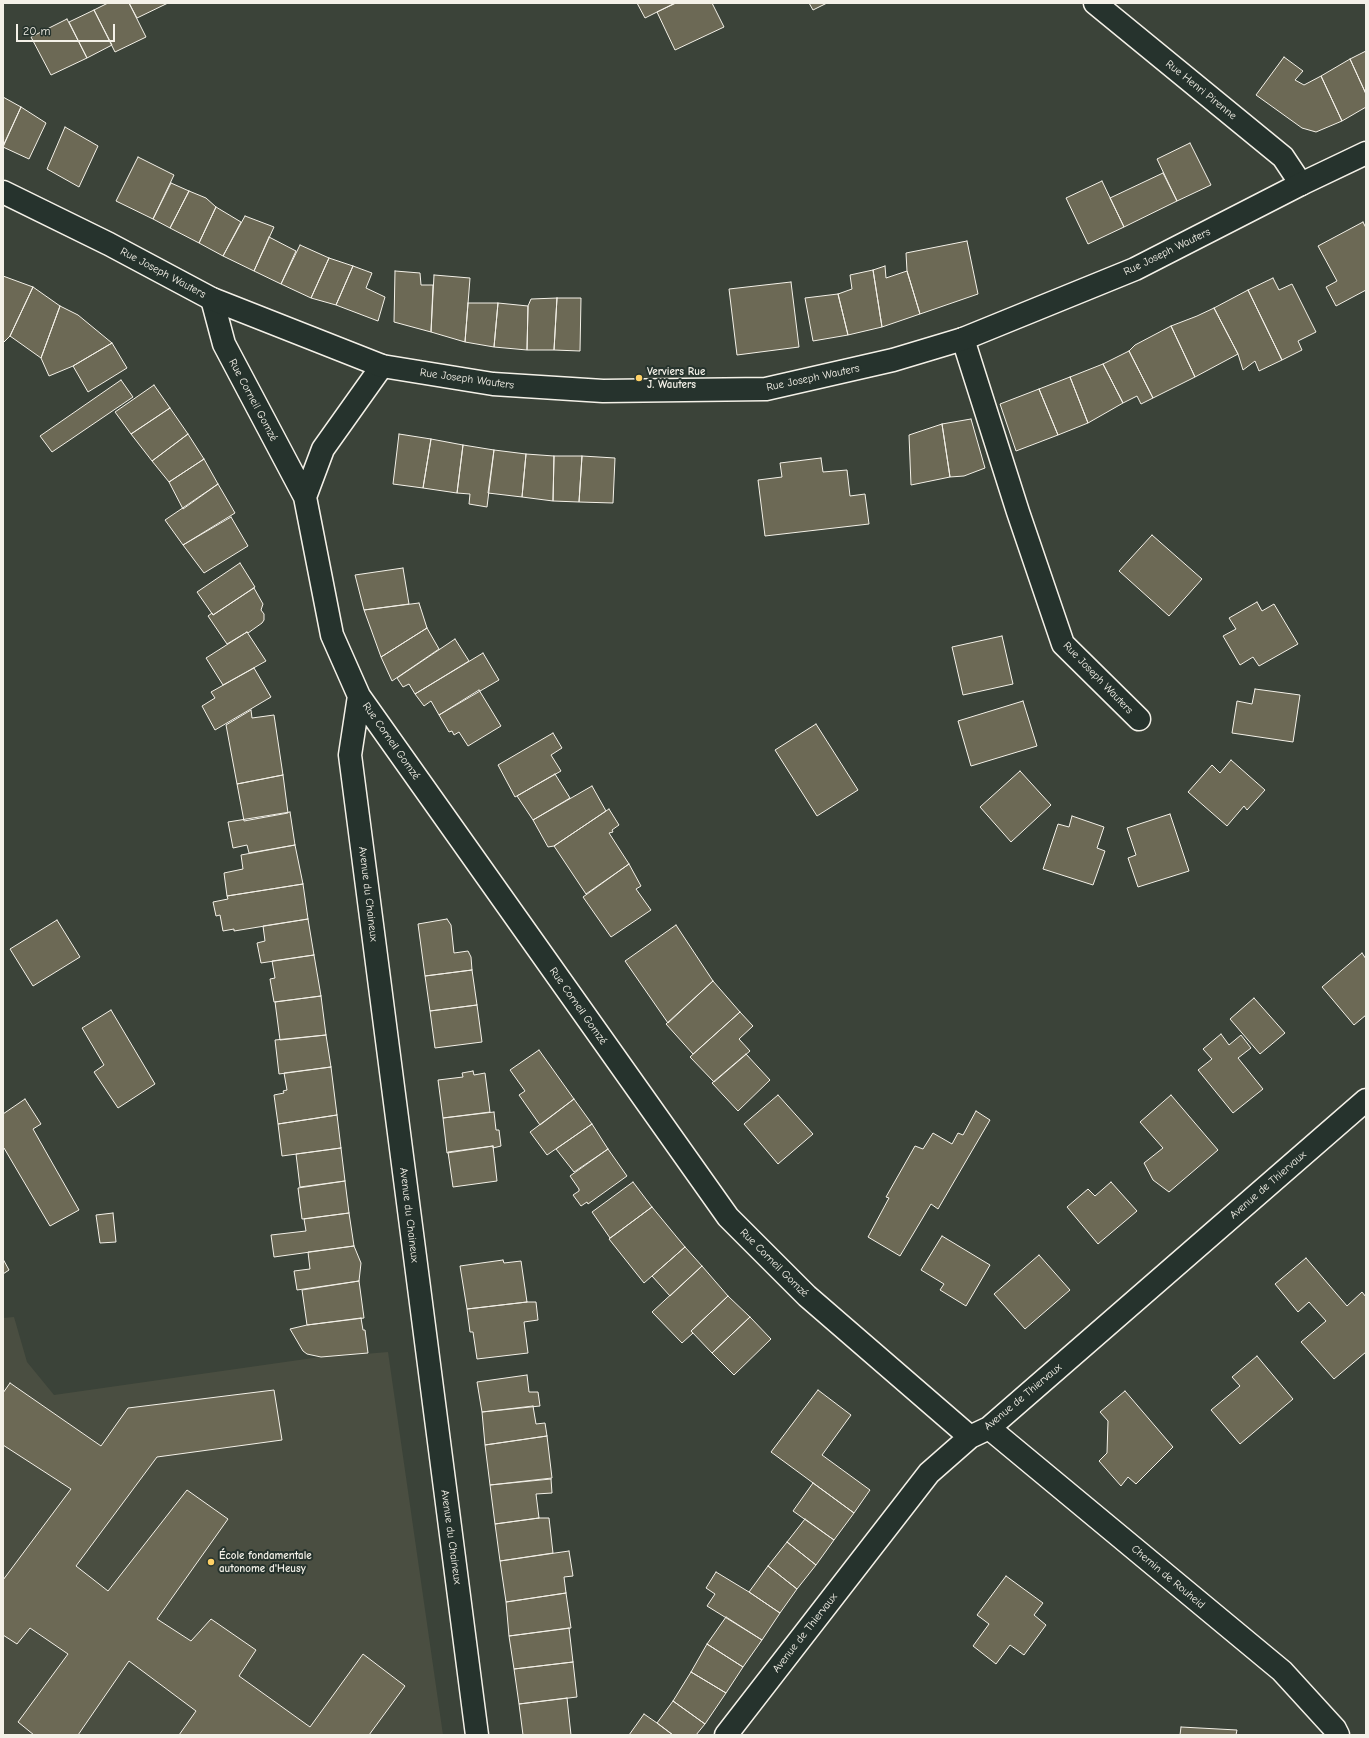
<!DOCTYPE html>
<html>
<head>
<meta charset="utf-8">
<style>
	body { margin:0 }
	#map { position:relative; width:1369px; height:1738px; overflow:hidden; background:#3b4339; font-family:"Comic Neue",sans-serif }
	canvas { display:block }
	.frame { position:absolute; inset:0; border:4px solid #f4f1e8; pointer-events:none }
	.scale { position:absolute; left:16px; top:24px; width:99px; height:18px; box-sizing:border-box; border:2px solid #f4f1e8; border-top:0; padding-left:5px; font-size:12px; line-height:14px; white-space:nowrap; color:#f4f1e8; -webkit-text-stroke:3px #26332d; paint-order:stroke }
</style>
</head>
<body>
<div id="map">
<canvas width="1369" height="1738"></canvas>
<div class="frame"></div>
<div class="scale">20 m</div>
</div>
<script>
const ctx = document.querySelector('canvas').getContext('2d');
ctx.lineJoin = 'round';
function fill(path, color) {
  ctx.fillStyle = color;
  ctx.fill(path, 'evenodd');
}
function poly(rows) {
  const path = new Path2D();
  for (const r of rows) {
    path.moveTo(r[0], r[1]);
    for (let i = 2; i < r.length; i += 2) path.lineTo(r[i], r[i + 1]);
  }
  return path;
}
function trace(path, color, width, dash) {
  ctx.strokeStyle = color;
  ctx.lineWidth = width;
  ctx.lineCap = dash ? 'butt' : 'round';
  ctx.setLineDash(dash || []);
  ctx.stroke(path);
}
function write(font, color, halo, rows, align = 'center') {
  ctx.font = font + ' "Comic Neue",sans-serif';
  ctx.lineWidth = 4;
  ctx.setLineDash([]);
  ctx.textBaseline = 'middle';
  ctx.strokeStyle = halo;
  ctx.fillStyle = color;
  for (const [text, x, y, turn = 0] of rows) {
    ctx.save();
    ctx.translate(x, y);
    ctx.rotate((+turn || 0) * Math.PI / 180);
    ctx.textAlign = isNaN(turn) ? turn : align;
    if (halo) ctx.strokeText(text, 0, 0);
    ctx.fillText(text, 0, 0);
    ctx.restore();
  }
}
fill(poly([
	[14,1317,27,1362,54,1395,341,1354,341,1356,388,1352,443,1735,5,1735,3,1728,3,1318]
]), '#4a4e41');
const building = poly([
	[108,3,129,3,146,37,115,52,94,10,108,3],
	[129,3,168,3,137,18,129,3],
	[637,3,675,3,645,18,637,3],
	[676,3,712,3,724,27,675,50,657,12,676,3],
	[809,3,827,3,813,10,809,3],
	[94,10,112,45,87,58,69,22,94,10],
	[67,19,87,58,51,75,31,37,67,19],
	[1366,51,1366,94,1350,59,1366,51],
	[1284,57,1303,71,1295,80,1304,85,1321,76,1342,121,1316,132,1302,128,1256,95,1284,57],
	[1350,59,1366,94,1366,107,1342,121,1321,76,1350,59],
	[3,97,21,107,3,146,3,97],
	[21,107,46,123,29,159,3,147,21,107],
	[65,127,98,146,79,187,47,169,65,127],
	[1190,143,1211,185,1177,201,1157,159,1190,143],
	[138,157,174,175,153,219,116,201,138,157],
	[1163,173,1177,201,1124,227,1110,198,1163,173],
	[1102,181,1124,227,1088,244,1066,198,1102,181],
	[171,183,189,191,170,228,153,219,171,183],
	[189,191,206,198,216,207,199,243,170,228,189,191],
	[216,207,241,222,223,256,199,243,216,207],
	[245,216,274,227,254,271,223,256,245,216],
	[1363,222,1366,228,1366,290,1336,306,1326,287,1337,281,1318,246,1363,222],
	[269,237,296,251,281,284,254,271,269,237],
	[967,241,978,294,920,314,907,271,906,253,967,241],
	[300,245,329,258,311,298,281,284,300,245],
	[329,258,353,266,336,305,311,298,329,258],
	[353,266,372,273,366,288,385,297,378,321,336,305,353,266],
	[885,266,886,278,907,271,920,314,882,327,873,270,885,266],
	[873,270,882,327,848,335,838,294,852,289,850,275,873,270],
	[395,271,420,273,421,285,433,285,431,332,394,322,395,271],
	[434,275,470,278,465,342,431,332,434,275],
	[3,276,33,287,10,336,3,343,3,276],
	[1273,278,1279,290,1292,284,1316,332,1298,341,1302,350,1282,360,1248,290,1273,278],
	[791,282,799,347,737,355,729,289,791,282],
	[33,287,60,306,41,358,10,336,33,287],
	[1248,290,1282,360,1259,371,1255,361,1243,370,1238,354,1214,308,1248,290],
	[838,294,848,335,813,341,805,298,838,294],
	[557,298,581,298,580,351,554,350,557,298],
	[557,298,554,350,527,350,528,306,531,299,557,298],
	[468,303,498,303,494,347,465,342,468,303],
	[498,303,528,306,527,350,494,347,498,303],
	[60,306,78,315,112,343,73,366,49,376,41,358,60,306],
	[1214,308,1238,354,1195,377,1171,326,1197,316,1214,308],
	[1171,326,1195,377,1153,398,1129,351,1135,345,1171,326],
	[112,343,127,368,88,392,73,366,112,343],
	[1129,351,1153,398,1141,404,1137,396,1123,403,1103,364,1129,351],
	[1103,364,1123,403,1088,423,1070,377,1103,364],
	[1070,377,1088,423,1058,435,1039,389,1070,377],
	[121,380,133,397,52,452,40,436,121,380],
	[154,385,170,408,131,434,115,412,154,385],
	[1039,389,1058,435,1016,451,1000,404,1039,389],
	[170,408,188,434,152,461,131,434,170,408],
	[971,419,985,468,964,476,950,477,942,424,971,419],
	[942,424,950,477,911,485,909,435,942,424],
	[188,434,204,459,169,482,152,461,188,434],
	[399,434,431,439,423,488,393,484,399,434],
	[431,439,463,445,457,493,423,488,431,439],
	[463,445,494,450,487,507,469,504,470,494,457,493,463,445],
	[494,450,526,454,522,497,488,493,494,450],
	[526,454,554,456,553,501,522,497,526,454],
	[554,456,582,456,579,502,553,501,554,456],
	[582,456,615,458,613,503,579,502,582,456],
	[821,458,823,472,847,470,850,496,865,494,869,524,765,536,758,480,782,477,780,463,821,458],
	[204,459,218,484,183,509,169,482,204,459],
	[218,484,235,513,183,545,165,520,218,484],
	[231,517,248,546,204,573,183,545,231,517],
	[1152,535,1202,579,1169,616,1119,571,1152,535],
	[240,563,255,587,213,615,197,592,240,563],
	[403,568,409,604,364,610,355,575,403,568],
	[254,588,263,604,261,610,264,614,264,620,262,623,248,633,247,632,227,644,208,616,212,613,213,615,254,588],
	[1257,602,1262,611,1274,604,1298,644,1259,666,1253,657,1240,665,1223,636,1236,629,1229,618,1257,602],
	[419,603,427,628,381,657,364,610,419,603],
	[427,628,439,649,392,681,381,657,427,628],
	[247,632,266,661,223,685,206,658,247,632],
	[1002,636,1013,684,963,695,952,647,1002,636],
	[455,639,469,661,415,694,409,684,403,687,397,678,455,639],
	[483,653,499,680,439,715,431,701,424,706,415,694,483,653],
	[254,668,271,697,215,730,202,706,215,698,211,692,254,668],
	[1255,689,1300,695,1293,742,1232,733,1237,701,1252,704,1255,689],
	[479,690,501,726,468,746,459,732,454,735,452,731,449,732,439,715,479,690],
	[1023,701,1037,746,971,766,958,721,1023,701],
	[251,710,252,718,274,715,283,775,237,784,226,725,251,710],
	[816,724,858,790,817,816,775,750,816,724],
	[553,733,562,748,551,755,561,771,515,797,498,765,553,733],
	[1231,760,1265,790,1247,810,1244,806,1227,826,1188,792,1212,765,1220,773,1231,760],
	[1020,771,1051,805,1011,842,980,807,1020,771],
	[555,774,570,798,533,820,517,796,555,774],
	[283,775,288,813,244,821,237,784,283,775],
	[592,786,606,811,554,846,548,847,533,820,592,786],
	[609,809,619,825,612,830,613,832,609,833,629,864,586,894,554,846,609,809],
	[290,812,295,845,249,853,247,845,233,848,228,822,290,812],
	[1170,814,1189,871,1138,887,1128,858,1136,855,1127,828,1170,814],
	[1072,816,1104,827,1097,848,1105,851,1093,885,1043,869,1058,824,1069,827,1072,816],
	[295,845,303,884,227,896,224,873,243,869,241,855,295,845],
	[629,864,641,886,636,889,651,910,611,937,583,897,629,864],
	[303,884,308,919,234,931,234,929,223,931,220,915,216,916,213,902,228,899,227,896,303,884],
	[308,919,314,955,261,963,257,943,265,941,263,926,308,919],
	[447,919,451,925,454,953,468,951,471,957,472,970,425,976,418,924,447,919],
	[57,920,80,957,33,986,10,949,57,920],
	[676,925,713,981,668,1023,625,961,676,925],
	[1362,953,1366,959,1366,1015,1354,1025,1322,987,1362,953],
	[314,955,321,996,274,1002,270,979,275,978,272,961,314,955],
	[472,970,477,1005,430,1011,425,976,472,970],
	[713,981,740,1012,693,1054,666,1024,713,981],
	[321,996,326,1035,280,1040,275,1002,321,996],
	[1254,998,1285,1033,1260,1054,1230,1019,1254,998],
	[477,1005,482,1042,435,1048,430,1011,477,1005],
	[111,1010,155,1084,118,1108,94,1072,104,1065,82,1028,111,1010],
	[740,1012,753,1026,739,1039,750,1051,714,1082,690,1057,740,1012],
	[1221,1034,1229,1045,1241,1035,1251,1048,1238,1058,1263,1089,1233,1113,1198,1070,1212,1059,1203,1049,1221,1034],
	[326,1035,331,1067,279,1074,275,1040,326,1035],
	[539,1050,574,1099,540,1125,519,1095,525,1091,510,1070,539,1050],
	[746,1054,770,1080,738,1111,712,1083,746,1054],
	[331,1067,337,1115,278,1124,274,1095,284,1093,283,1091,287,1090,284,1073,331,1067],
	[473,1071,474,1075,485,1073,490,1112,443,1118,438,1080,463,1077,462,1073,473,1071],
	[778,1095,813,1134,778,1164,744,1124,778,1095],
	[1171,1095,1218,1150,1169,1192,1153,1180,1144,1163,1163,1148,1140,1122,1171,1095],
	[25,1099,41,1124,33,1129,79,1210,50,1226,4,1148,3,1149,3,1114,25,1099],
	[574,1099,592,1124,547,1155,530,1132,574,1099],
	[976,1111,990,1120,938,1209,931,1204,900,1256,868,1237,889,1198,886,1197,915,1146,923,1149,933,1133,952,1144,958,1133,963,1135,976,1111],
	[494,1112,496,1130,499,1130,501,1146,493,1148,493,1146,447,1153,443,1118,494,1112],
	[337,1115,341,1148,282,1156,278,1124,337,1115],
	[592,1124,608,1149,574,1172,556,1149,592,1124],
	[493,1146,497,1181,453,1187,448,1152,493,1146],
	[341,1148,345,1181,300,1187,296,1154,341,1148],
	[608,1149,627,1176,588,1204,587,1202,581,1206,573,1195,579,1191,579,1189,570,1176,608,1149],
	[345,1181,349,1213,302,1219,298,1188,345,1181],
	[633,1182,652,1207,610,1238,592,1212,633,1182],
	[1111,1182,1137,1211,1098,1244,1067,1207,1088,1189,1095,1196,1111,1182],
	[652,1207,685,1247,644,1283,609,1239,652,1207],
	[113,1213,116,1242,100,1243,96,1215,113,1213],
	[349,1213,354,1246,274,1257,271,1235,306,1231,304,1219,349,1213],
	[942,1236,990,1265,966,1306,940,1290,944,1284,921,1270,942,1236],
	[354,1246,361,1263,359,1281,297,1290,294,1271,310,1269,308,1252,354,1246],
	[685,1247,702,1266,670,1296,652,1276,685,1247],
	[1039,1255,1070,1290,1025,1329,994,1294,1039,1255],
	[1306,1258,1347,1306,1362,1292,1366,1297,1366,1352,1334,1379,1301,1342,1326,1321,1309,1302,1298,1312,1275,1284,1306,1258],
	[3,1259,9,1270,3,1274,3,1259],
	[503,1260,504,1263,521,1261,527,1302,467,1309,460,1266,503,1260],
	[702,1266,728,1296,691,1331,693,1333,682,1343,652,1312,702,1266],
	[359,1281,364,1318,307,1325,302,1290,359,1281],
	[728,1296,750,1317,712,1353,691,1331,728,1296],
	[527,1302,536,1302,538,1320,524,1322,528,1353,477,1359,473,1332,470,1332,467,1309,527,1302],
	[750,1317,771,1339,734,1375,712,1353,750,1317],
	[361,1318,363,1330,365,1330,368,1353,321,1357,307,1354,303,1351,290,1329,307,1325,361,1318],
	[1257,1356,1293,1399,1240,1444,1211,1410,1240,1386,1232,1377,1257,1356],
	[527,1375,529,1392,538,1392,540,1406,482,1412,477,1382,527,1375],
	[10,1383,101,1446,128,1408,274,1390,282,1440,157,1457,76,1566,108,1591,187,1490,228,1519,157,1619,191,1641,211,1619,256,1650,239,1676,310,1727,363,1654,405,1686,369,1735,179,1735,196,1711,129,1661,78,1735,34,1735,18,1722,68,1654,30,1628,17,1644,3,1635,3,1580,71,1489,3,1445,3,1393,10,1383],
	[818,1390,851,1415,822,1455,870,1490,854,1513,771,1452,818,1390],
	[1125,1391,1173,1447,1136,1484,1128,1477,1121,1486,1099,1461,1107,1453,1108,1421,1100,1412,1125,1391],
	[533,1406,536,1424,545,1423,547,1436,485,1445,482,1412,533,1406],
	[547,1436,552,1478,490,1485,485,1445,547,1436],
	[551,1479,552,1493,536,1494,539,1518,495,1524,490,1485,551,1479],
	[813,1483,854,1513,834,1540,793,1511,813,1483],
	[539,1518,549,1518,553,1553,500,1561,495,1524,539,1518],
	[805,1519,834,1540,816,1565,787,1542,805,1519],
	[787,1542,816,1565,797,1589,768,1566,787,1542],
	[569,1551,573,1576,564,1577,566,1593,506,1602,500,1561,569,1551],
	[768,1566,797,1589,780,1613,749,1592,768,1566],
	[716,1572,749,1592,780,1613,762,1640,707,1606,715,1594,706,1588,716,1572],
	[1006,1576,1043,1603,1034,1615,1046,1625,1024,1655,1010,1645,996,1664,973,1646,989,1624,977,1615,1006,1576],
	[566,1593,571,1628,509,1636,506,1602,566,1593],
	[726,1617,762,1640,743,1667,707,1644,726,1617],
	[569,1628,573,1662,514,1669,509,1636,569,1628],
	[707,1644,743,1667,726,1693,691,1672,707,1644],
	[573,1662,577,1697,519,1704,514,1669,573,1662],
	[691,1672,726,1693,705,1724,673,1701,691,1672],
	[567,1698,571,1735,523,1735,519,1704,567,1698],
	[673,1701,705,1724,696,1735,673,1735,657,1723,673,1701],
	[644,1714,657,1723,673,1735,629,1735,644,1714],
	[1181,1727,1237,1730,1236,1735,1180,1735,1181,1727]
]);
fill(building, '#6c6955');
trace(building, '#f4f1e8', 1);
const street = poly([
	[1095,3,1283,157,1301,184],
	[212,299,224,344,305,497,332,635,359,696,728,1217,807,1296,970,1437],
	[963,339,1018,512,1063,644,1139,719],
	[305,497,323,449,382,366],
	[359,696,350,755,477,1735],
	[989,1428,1282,1671,1335,1729,1338,1735],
	[726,1735,929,1473,970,1437,989,1428,1366,1100]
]);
const secondary = poly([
	[3,192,109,244,212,299,382,366,493,384,603,391,766,389,893,360,963,339,1135,269,1301,184,1366,153]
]);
trace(street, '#f4f1e8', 25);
trace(secondary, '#f4f1e8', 25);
trace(street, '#26332d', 22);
trace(secondary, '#26332d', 22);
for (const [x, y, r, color] of [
	[639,378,4,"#ffd166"],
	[211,1562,4,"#ffd166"]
]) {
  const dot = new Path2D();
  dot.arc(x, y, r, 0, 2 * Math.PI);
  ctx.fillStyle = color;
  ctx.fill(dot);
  trace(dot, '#26332d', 1.5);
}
write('11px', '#f4f1e8', '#26332d', [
	["Rue Henri Pirenne",1201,90,39],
	["Rue Joseph Wauters",1167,252,-26],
	["Rue Joseph Wauters",163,273,28],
	["Rue Joseph Wauters",813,378,-12],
	["Rue Joseph Wauters",467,379,8],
	["Rue Corneil Gomzé",253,400,62],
	["Rue Joseph Wauters",1098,678,46],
	["Rue Corneil Gomzé",391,741,55],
	["Avenue du Chaineux",368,894,83],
	["Rue Corneil Gomzé",578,1006,55],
	["Avenue de Thiervaux",1268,1185,-41],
	["Avenue du Chaineux",409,1215,83],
	["Rue Corneil Gomzé",774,1263,45],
	["Avenue de Thiervaux",1023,1397,-40],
	["Avenue du Chaineux",451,1537,82],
	["Chemin de Rouheid",1168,1577,40],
	["Avenue de Thiervaux",805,1633,-52]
]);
write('bold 11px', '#f4f1e8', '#26332d', [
	["Verviers Rue",647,372],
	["J. Wauters",647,385],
	["École fondamentale",219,1556],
	["autonome d'Heusy",219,1569]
], 'left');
</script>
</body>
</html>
